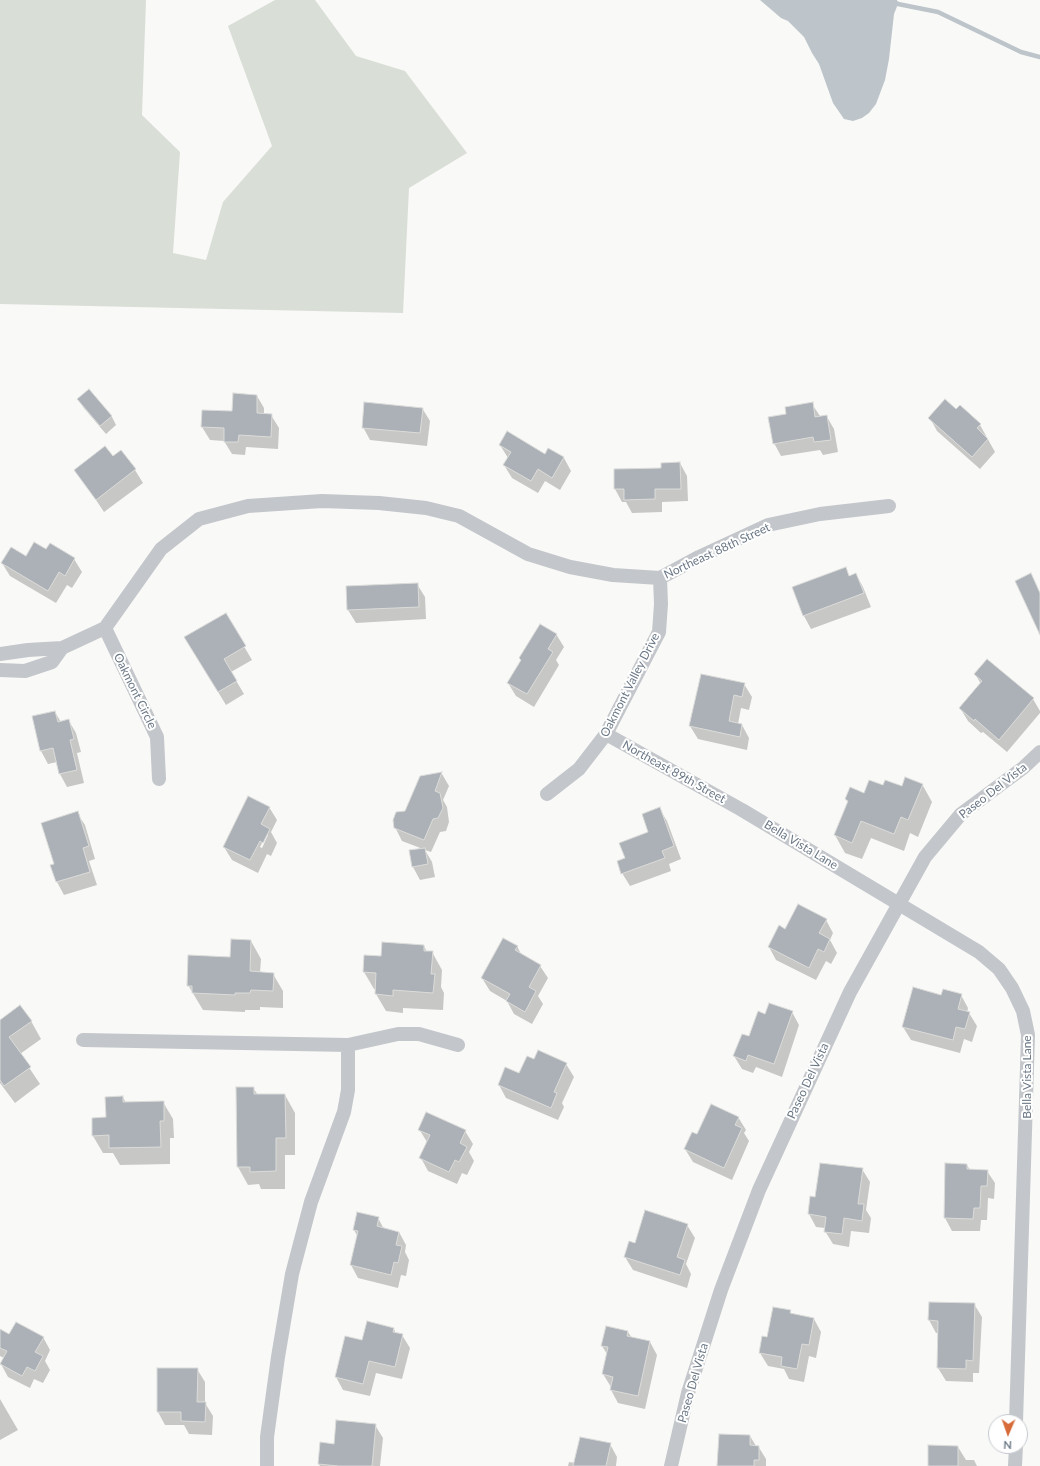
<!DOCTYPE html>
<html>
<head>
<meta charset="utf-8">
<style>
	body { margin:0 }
	#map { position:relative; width:1040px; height:1466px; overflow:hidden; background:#f9f9f7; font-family:Lato,sans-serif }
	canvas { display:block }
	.north { position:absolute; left:988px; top:1414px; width:40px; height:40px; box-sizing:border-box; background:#fff; border:1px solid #c4c9cf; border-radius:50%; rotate:182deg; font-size:11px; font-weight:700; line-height:16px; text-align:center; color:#6b7886 }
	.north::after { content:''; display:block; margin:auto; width:14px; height:18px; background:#d76c3a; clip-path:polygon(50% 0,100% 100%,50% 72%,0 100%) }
</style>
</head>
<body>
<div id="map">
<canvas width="1040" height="1466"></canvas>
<div class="north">N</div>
</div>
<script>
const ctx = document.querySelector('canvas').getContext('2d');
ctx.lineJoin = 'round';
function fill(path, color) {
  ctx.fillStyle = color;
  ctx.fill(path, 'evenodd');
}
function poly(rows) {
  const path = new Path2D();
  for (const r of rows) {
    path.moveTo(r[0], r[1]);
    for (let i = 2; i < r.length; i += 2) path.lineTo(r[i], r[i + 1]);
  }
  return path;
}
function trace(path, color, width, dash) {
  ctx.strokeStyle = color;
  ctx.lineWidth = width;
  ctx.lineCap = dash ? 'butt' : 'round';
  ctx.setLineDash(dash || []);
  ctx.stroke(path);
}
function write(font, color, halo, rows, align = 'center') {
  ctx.font = font + ' Lato,sans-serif';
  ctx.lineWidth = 4;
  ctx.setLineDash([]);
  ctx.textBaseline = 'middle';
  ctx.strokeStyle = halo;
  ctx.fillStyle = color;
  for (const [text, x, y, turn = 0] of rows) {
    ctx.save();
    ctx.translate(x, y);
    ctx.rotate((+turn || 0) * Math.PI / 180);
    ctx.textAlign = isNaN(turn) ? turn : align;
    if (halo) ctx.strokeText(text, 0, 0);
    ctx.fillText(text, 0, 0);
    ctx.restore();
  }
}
fill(poly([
	[0,0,146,0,142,115,180,152,173,253,206,260,223,202,272,146,228,26,275,0,315,0,356,56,405,71,467,153,409,188,403,313,0,304]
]), '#d9ded7');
fill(poly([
	[760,0,897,0,898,4,894,14,889,59,885,80,876,104,869,113,862,118,853,121,844,119,833,103,819,64,812,53,804,37,788,21,781,18]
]), '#bdc5cb');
fill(poly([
	[89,390,112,417,116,425,106,434,83,407,79,399],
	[257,396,264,408,264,415,271,415,279,428,278,449,246,447,245,455,232,454,224,441,210,440,202,427,233,412],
	[812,404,820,416,827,417,834,429,838,452,823,455,820,450,781,456,774,443,787,415],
	[422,408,430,421,427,446,370,440,363,427],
	[956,411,980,425,995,452,980,469,937,431,930,418],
	[500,445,545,455,549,449,564,458,571,471,560,490,545,481,538,493,512,478,504,465,508,458],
	[121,451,135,470,143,483,104,512,76,470,112,457],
	[680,463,687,476,688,501,662,502,662,512,632,513,626,502,622,502,615,489,662,469],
	[47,551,74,559,82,572,72,588,67,585,56,603,10,576,2,563],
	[845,568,850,577,856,574,863,587,871,607,811,629,804,616,793,588],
	[417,584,425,597,426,619,356,623,348,610,347,587],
	[225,614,252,660,231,672,244,694,226,705,193,651],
	[556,634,564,647,556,660,559,665,534,707,516,696,508,683],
	[987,660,1033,699,1040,711,1040,713,1007,752,983,732,981,733,968,721,960,708,981,684,975,674],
	[744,684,752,697,749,710,741,708,738,724,742,725,749,738,747,750,698,739,690,726],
	[55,712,61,722,69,721,76,733,81,752,77,753,84,783,67,787,60,774,57,762,48,764,41,751,33,717],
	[442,774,449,786,443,800,447,807,449,822,446,831,440,832,431,852,425,850,432,862,435,877,420,880,413,867,423,849,402,841,395,827,406,811,421,777],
	[922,784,932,802,918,837,910,833,904,851,871,838,862,859,845,853,835,835,848,803,846,799,883,786,902,788],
	[269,807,277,820,271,832,277,843,271,856,267,854,258,873,232,860,224,847],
	[267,833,268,835,262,848,260,847],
	[659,808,667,821,681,859,669,864,671,871,630,886,622,873,626,858,650,832],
	[77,813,85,825,95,859,89,861,97,885,64,895,57,882,52,866,55,865],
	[826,920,833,933,830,940,837,953,831,964,826,961,816,980,776,960,769,947,786,930],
	[251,941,261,959,260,973,273,974,283,991,283,1008,260,1007,260,1010,245,1010,245,1012,203,1010,188,985,231,959],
	[424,946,427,952,432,952,442,970,441,987,444,993,443,1010,403,1008,403,1013,386,1011,376,994,376,989,374,989,364,972,382,957],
	[517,946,522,956,540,966,548,978,538,996,543,1004,532,1024,514,1014,507,1001,490,991,482,978],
	[961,995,968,1008,967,1013,969,1013,977,1026,972,1042,964,1039,960,1053,911,1040,903,1027,942,996],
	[792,1012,799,1025,782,1077,756,1067,753,1073,742,1069,734,1056,765,1015],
	[0,1021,31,1021,41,1039,20,1054,40,1084,15,1103,0,1083],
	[535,1060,566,1064,574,1077,562,1103,564,1107,558,1120,506,1098,499,1085,520,1075],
	[237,1088,253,1088,258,1095,285,1095,295,1113,295,1155,285,1155,285,1189,261,1189,259,1184,248,1185,238,1167],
	[123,1097,126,1103,163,1102,173,1119,174,1138,170,1138,170,1164,120,1165,113,1153,103,1153,93,1136],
	[738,1117,746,1130,744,1133,749,1141,732,1180,693,1162,685,1149,697,1135],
	[419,1129,465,1131,473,1144,469,1152,474,1161,467,1175,462,1173,457,1184,428,1171,421,1158,427,1142],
	[967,1165,970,1170,987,1171,995,1183,994,1199,988,1198,987,1220,981,1220,980,1231,952,1231,945,1218],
	[862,1169,870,1182,866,1210,871,1218,869,1233,851,1231,849,1247,833,1244,825,1231,825,1228,816,1227,809,1214,811,1197,816,1198],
	[378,1218,384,1229,399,1232,406,1245,405,1252,409,1260,406,1276,401,1275,398,1288,358,1278,351,1265,358,1237,354,1230],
	[687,1225,695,1238,686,1264,691,1274,687,1288,633,1270,625,1257],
	[930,1303,974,1304,982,1317,979,1373,973,1373,973,1382,946,1381,938,1368,939,1333,936,1333,929,1320],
	[790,1311,792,1315,814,1319,821,1332,816,1358,809,1356,804,1382,789,1379,784,1369,768,1366,760,1353,768,1338],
	[394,1329,396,1334,402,1335,410,1348,402,1379,376,1373,370,1396,343,1390,336,1377,363,1341],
	[0,1330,10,1335,43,1337,50,1350,45,1361,50,1370,43,1383,34,1379,30,1388,8,1377,1,1364,4,1358,0,1356],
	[628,1332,632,1338,650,1342,657,1355,645,1409,618,1403,611,1390,611,1387,603,1374,607,1354,602,1346],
	[197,1369,205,1382,205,1403,213,1416,212,1435,189,1434,184,1425,165,1425,158,1412],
	[0,1399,18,1430,0,1440],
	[375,1425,383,1438,380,1466,320,1466,319,1464,335,1445],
	[750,1436,756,1446,758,1446,766,1459,766,1466,718,1466],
	[610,1444,617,1457,616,1466,568,1466,569,1462,575,1463],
	[958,1447,966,1460,974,1460,977,1466,929,1466]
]), '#0003');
trace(poly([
	[891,0,898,4,938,12,1021,52,1040,57]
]), '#bdc5cb', 4.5);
const building = poly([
	[89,389,112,416,100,426,77,399,89,389],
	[233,393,257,395,257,413,272,414,271,437,239,435,238,442,224,442,224,428,201,427,202,410,232,411,233,393],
	[945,399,956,409,960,405,981,424,977,428,988,439,972,457,928,418,945,399],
	[364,402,423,408,420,433,362,428,364,402],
	[813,402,815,417,827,415,831,440,814,442,813,437,773,444,768,417,786,414,785,407,813,402],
	[507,431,545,454,548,448,564,457,552,478,538,469,531,481,503,465,511,452,499,445,507,431],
	[105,446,113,456,121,450,136,469,96,500,74,470,105,446],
	[680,462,681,489,655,489,655,499,624,500,624,489,614,489,614,469,661,468,661,463,680,462],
	[34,542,46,549,50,543,75,558,65,576,59,572,48,591,1,563,11,547,26,556,34,542],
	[846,567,849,576,856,573,864,593,803,616,792,587,846,567],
	[1031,573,1040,593,1040,635,1015,581,1031,573],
	[418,583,419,607,347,610,346,586,418,583],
	[226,613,246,646,224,659,237,681,218,692,184,637,226,613],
	[540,624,557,634,548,649,553,652,527,694,507,683,521,660,519,658,540,624],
	[987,659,1034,698,999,740,975,719,974,721,959,708,982,681,974,674,987,659],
	[701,674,745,683,742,697,734,695,729,721,742,724,740,737,689,726,701,674],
	[55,711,58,722,69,719,74,739,70,740,77,770,59,774,53,748,40,751,32,716,55,711],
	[442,772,435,791,440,793,443,808,438,818,433,819,424,840,394,828,393,820,396,812,405,811,420,776,442,772],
	[905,777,923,784,908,820,901,817,894,834,861,821,852,843,834,835,848,801,845,799,850,787,864,793,869,780,883,785,885,780,902,786,905,777],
	[248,796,270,807,261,824,270,829,263,843,260,841,250,860,223,847,248,796],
	[660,807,674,846,662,851,665,858,621,874,617,861,625,858,619,843,648,832,642,814,660,807],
	[78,811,89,846,83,848,90,872,56,882,50,865,54,864,41,823,78,811],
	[425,848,428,864,412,867,409,850,425,848],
	[798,904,827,919,819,933,830,939,824,952,818,949,809,968,768,947,779,925,785,929,798,904],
	[503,938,518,946,515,950,541,965,529,987,536,991,525,1012,506,1001,510,994,481,978,503,938],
	[231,939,251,940,250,971,274,973,273,991,251,990,250,993,235,993,235,995,192,993,192,986,187,986,188,955,230,957,231,939],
	[382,942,424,945,424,951,433,951,431,974,435,974,433,993,393,990,393,996,375,994,376,973,363,972,364,955,381,956,382,942],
	[913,987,941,995,943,989,962,994,958,1009,970,1012,965,1029,956,1027,953,1040,902,1027,913,987],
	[769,1003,793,1011,774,1064,748,1055,746,1061,733,1056,742,1034,749,1036,758,1011,765,1014,769,1003],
	[20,1005,32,1021,9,1037,31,1067,4,1086,0,1080,0,1020,20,1005],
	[538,1050,567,1063,554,1092,557,1093,551,1108,498,1085,505,1067,519,1073,527,1056,534,1059,538,1050],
	[236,1087,254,1087,254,1094,285,1094,286,1138,276,1138,276,1171,250,1172,250,1167,237,1167,236,1087],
	[123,1096,123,1102,164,1101,164,1121,160,1121,161,1147,109,1148,109,1135,92,1136,92,1118,106,1117,105,1097,123,1096],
	[711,1104,739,1117,735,1125,742,1128,724,1168,684,1149,692,1132,697,1134,711,1104],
	[426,1112,466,1130,460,1143,467,1147,459,1162,455,1160,449,1172,419,1158,430,1135,418,1130,426,1112],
	[820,1163,863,1168,858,1204,864,1204,862,1221,844,1218,842,1234,824,1232,826,1217,808,1214,810,1196,815,1197,820,1163],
	[945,1163,967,1164,967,1169,988,1170,987,1186,981,1186,980,1208,974,1208,973,1219,944,1218,945,1163],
	[645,1210,688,1224,677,1257,685,1260,680,1275,624,1257,629,1241,635,1243,645,1210],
	[357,1212,379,1217,377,1226,399,1232,396,1245,402,1246,398,1263,394,1262,391,1275,350,1265,358,1231,353,1230,357,1212],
	[929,1302,975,1303,973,1361,966,1360,966,1369,937,1368,938,1321,928,1320,929,1302],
	[773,1307,791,1310,790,1313,814,1318,809,1345,802,1344,797,1369,781,1366,782,1357,759,1353,762,1336,767,1337,773,1307],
	[367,1321,394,1328,393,1332,403,1334,395,1367,369,1361,363,1384,335,1377,345,1336,362,1340,367,1321],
	[16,1322,44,1337,35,1352,43,1356,35,1371,27,1367,22,1376,0,1364,7,1351,0,1348,0,1329,9,1334,16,1322],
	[606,1326,628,1331,627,1336,650,1341,638,1396,610,1390,613,1377,602,1374,608,1347,601,1346,606,1326],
	[157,1368,198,1368,197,1402,206,1402,205,1422,181,1421,181,1412,157,1412,157,1368],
	[336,1420,376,1424,372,1466,339,1466,318,1464,320,1442,334,1444,336,1420],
	[719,1434,750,1435,750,1445,759,1446,759,1460,754,1460,754,1466,717,1466,719,1434],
	[580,1437,611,1443,606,1466,573,1466,580,1437],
	[928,1445,958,1446,958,1466,928,1466,928,1445]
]);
fill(building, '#abb1b7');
trace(building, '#dbdbd9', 1);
trace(poly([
	[105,628,157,737,159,779],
	[0,654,28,650,62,648,105,628,161,549,199,519,248,506,322,501,379,503,426,508,459,516,528,554,570,567,613,575,660,578,699,557,768,525,820,514,889,506],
	[0,670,25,671,52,662,62,648],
	[606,734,742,810,979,952,999,969,1012,988,1023,1011,1028,1035,1016,1422],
	[547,794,579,769,606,734,659,632,661,604,660,578],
	[83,1040,348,1045,398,1034,419,1034,458,1045],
	[267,1466,267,1437,278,1357,292,1274,311,1202,344,1112,348,1090,348,1045],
	[671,1466,688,1393,721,1290,759,1190,850,992,925,857,961,814,1023,768,1040,752],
	[1015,1466,1016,1446]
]), '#c3c6ca', 14);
write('12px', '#6b7886', '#fff', [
	["Northeast 88th Street",717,551,-25],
	["Oakmont Valley Drive",630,685,-63],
	["Oakmont Circle",135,691,64],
	["Northeast 89th Street",674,772,29],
	["Paseo Del Vista",993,791,-38],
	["Bella Vista Lane",801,845,31],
	["Bella Vista Lane",1027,1077,-90],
	["Paseo Del Vista",808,1081,-65],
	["Paseo Del Vista",693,1383,-74]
]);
</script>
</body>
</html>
